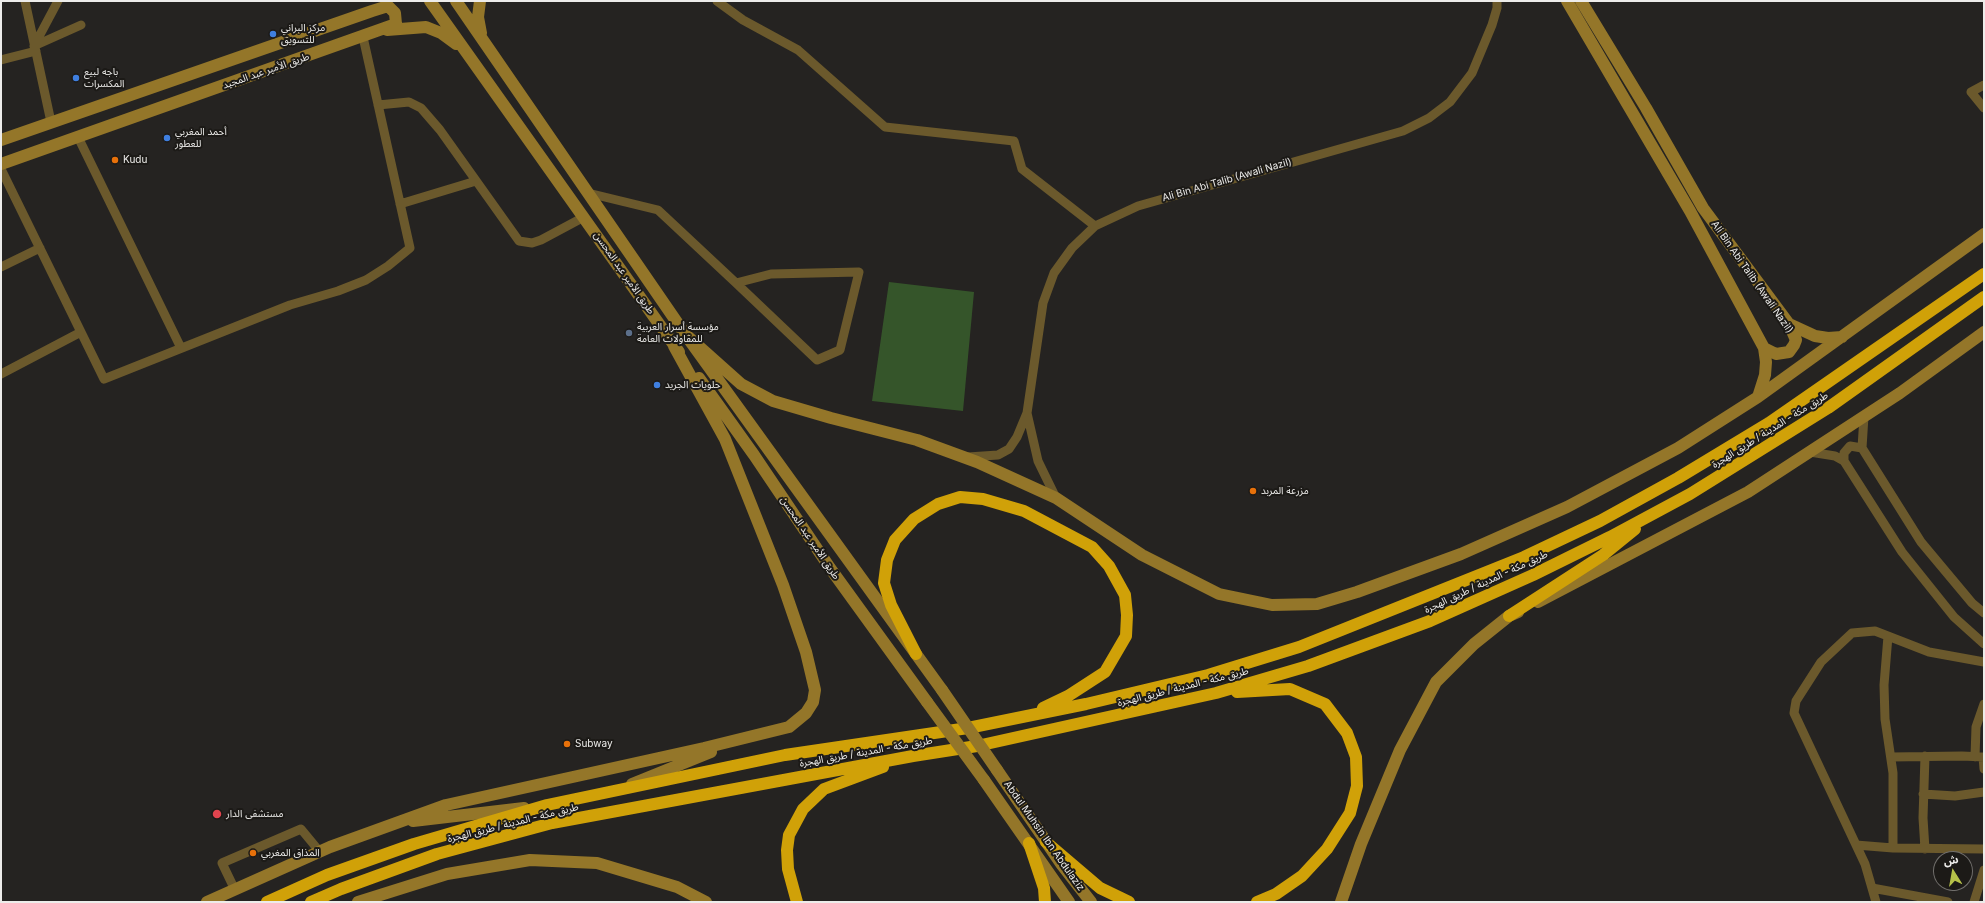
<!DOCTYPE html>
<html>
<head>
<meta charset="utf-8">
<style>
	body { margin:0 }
	#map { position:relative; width:1985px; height:903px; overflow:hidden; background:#252321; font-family:Inter,"Noto Sans Arabic",sans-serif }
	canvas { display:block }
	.frame { position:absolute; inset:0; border:2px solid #edecea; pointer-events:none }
	.north { position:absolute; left:1933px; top:851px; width:40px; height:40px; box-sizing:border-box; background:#1c1a17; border:1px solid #706e6b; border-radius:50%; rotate:349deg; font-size:11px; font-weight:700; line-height:16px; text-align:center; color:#edecea }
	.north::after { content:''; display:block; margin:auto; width:14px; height:18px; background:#b6c149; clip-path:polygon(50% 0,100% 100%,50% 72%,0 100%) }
</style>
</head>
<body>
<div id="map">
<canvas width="1985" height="903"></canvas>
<div class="frame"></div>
<div class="north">ش</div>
</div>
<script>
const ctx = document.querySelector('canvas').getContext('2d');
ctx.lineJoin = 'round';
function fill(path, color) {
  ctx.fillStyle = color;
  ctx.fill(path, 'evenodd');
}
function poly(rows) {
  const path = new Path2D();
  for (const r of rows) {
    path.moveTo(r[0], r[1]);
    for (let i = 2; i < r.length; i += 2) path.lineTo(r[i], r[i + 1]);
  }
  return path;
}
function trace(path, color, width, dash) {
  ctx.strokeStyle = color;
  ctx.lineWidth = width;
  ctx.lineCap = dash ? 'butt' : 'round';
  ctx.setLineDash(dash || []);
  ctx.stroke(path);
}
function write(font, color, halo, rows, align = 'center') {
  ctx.font = font + ' Inter,"Noto Sans Arabic",sans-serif';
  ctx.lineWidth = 4;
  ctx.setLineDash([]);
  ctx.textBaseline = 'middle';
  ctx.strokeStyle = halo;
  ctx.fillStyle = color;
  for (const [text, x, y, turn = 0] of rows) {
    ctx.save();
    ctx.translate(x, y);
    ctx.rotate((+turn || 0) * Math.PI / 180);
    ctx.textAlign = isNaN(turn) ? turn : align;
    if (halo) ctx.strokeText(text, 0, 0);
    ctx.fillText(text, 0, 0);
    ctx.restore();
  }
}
fill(poly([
	[889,282,974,292,963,411,872,401]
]), '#35552a');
trace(poly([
	[25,1,51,122],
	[717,1,743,20,798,50,885,127,1014,141,1022,169,1095,226],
	[34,46,81,25],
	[34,46,58,1],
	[1,60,36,51],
	[1984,85,1971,92,1984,108],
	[378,105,409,102,421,108,440,130,519,241,532,243,541,240,584,217],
	[78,137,181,348],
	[1,169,104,379,290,305,338,291,366,280,388,266,410,248,363,37],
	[588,193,658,210,736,283,817,360,840,350,859,272,771,274,736,283],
	[400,204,476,181],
	[1,267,40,248],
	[1,374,81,332],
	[1027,413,1038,461,1056,498],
	[1864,416,1862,448,1921,542,1972,603,1984,613],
	[1810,452,1835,456,1844,461,1902,552,1954,617,1984,644],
	[968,457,998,455,1009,449,1017,437,1027,413,1043,303,1054,273,1072,248,1095,226,1138,206,1403,131,1429,118,1450,102,1472,73,1492,25,1497,8,1497,1],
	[1844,461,1844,453,1850,446,1862,448],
	[1888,636,1884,685,1885,719,1893,773,1893,848],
	[1925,756,1923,818,1925,849],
	[1891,757,1962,756,1984,757],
	[1975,757,1976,727,1984,704],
	[1983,757,1984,769],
	[1923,794,1955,796,1984,792],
	[1856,845,1893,848,1984,849],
	[1872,888,1948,902],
	[235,890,222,863,301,829,320,852],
	[1876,902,1865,864,1794,713,1796,701,1821,662,1852,633,1875,631,1929,652,1984,662],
	[1974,902,1984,870]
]), '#6b592c', 9);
trace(poly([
	[430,1,679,352],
	[456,1,685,334,942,690],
	[480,1,478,17,481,33],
	[1567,1,1690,211,1764,348,1776,354,1789,352,1794,345,1796,340,1789,324,1703,208,1646,108,1581,1],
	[387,30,426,27,441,33,456,44],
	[1,140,372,11,388,6,395,13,396,24,1,164],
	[1789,324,1815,336,1828,338,1842,337],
	[685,334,741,384,773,401,831,418,917,440,977,462,1056,498,1142,555,1219,594,1272,605,1317,604,1357,592,1461,554,1567,507,1678,448,1758,397,1984,234],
	[699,378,754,455,830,568,927,702],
	[1758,397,1765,375,1766,362,1764,348],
	[1538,602,1748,492,1900,393,1984,332],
	[997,770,1062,865,1091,902],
	[984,780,1069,902],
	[632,784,711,752],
	[413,821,524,808],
	[207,902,330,847,446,805,704,748,789,727,806,713,813,702,815,690,806,652,783,585,725,439,674,346],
	[358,902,447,874,530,860,597,863,677,887,706,902],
	[1341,902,1361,844,1400,750,1436,682,1474,644,1509,616,1518,612]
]), '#947629', 12);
trace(poly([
	[1509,616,1603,555,1635,529],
	[916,654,891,605,884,583,887,560,895,540,914,519,938,504,960,497,983,499,1024,511,1092,547,1109,566,1125,595,1127,615,1126,636,1105,672,1068,696,1043,708],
	[1237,692,1290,689,1325,704,1347,733,1356,757,1357,786,1350,813,1327,849,1302,876,1276,894,1257,902],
	[1046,842,1100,888,1129,902],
	[1029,843,1044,888,1045,902],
	[267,902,327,875,414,844,547,805,785,755,968,728,1086,704,1208,675,1299,647,1524,557,1600,521,1678,478,1769,423,1984,274],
	[311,902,341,889,437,854,552,823,913,756,977,746,1216,693,1308,666,1430,621,1533,575,1610,537,1690,494,1828,408,1984,297],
	[797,902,788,869,787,850,789,835,803,809,824,789,883,767]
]), '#d0a108', 12);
trace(poly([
	[942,690,997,770],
	[927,702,984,780]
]), '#947629', 12);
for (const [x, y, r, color] of [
	[273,34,4,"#3f7fe0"],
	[76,78,4,"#3f7fe0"],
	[167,138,4,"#3f7fe0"],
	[115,160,4,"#e8710a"],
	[629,333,4,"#5c6f8a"],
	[657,385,4,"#3f7fe0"],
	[1253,491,4,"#e8710a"],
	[567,744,4,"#e8710a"],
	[217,814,5,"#e0444e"],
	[253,853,4,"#e8710a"]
]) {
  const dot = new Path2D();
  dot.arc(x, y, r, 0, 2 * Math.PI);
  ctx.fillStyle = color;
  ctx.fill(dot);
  trace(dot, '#1c1a17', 1.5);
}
write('10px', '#edecea', '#1c1a17', [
	["مركز البراني",281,28],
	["للتسويق",281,40],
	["باجه لبيع",84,72],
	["المكسرات",84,84],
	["أحمد المغربي",175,132],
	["للعطور",175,144],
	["Kudu",123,160],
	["مؤسسة أسرار العربية",637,327],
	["للمقاولات العامة",637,339],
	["حلويات الجريد",665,385],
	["مزرعة المربد",1261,491],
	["Subway",575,744],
	["مستشفى الدار",226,814],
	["المذاق المغربي",261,853]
], 'left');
write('10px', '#edecea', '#1c1a17', [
	["طريق الأمير عبد المجيد",266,71,-19],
	["Ali Bin Abi Talib (Awali Nazil)",1227,180,-16],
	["طريق الأمير عبد المحسن",624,273,55],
	["Ali Bin Abi Talib (Awali Nazil)",1752,277,55],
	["طريق مكة - المدينة / طريق الهجرة",1770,430,-32],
	["طريق الأمير عبد المحسن",810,538,56],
	["طريق مكة - المدينة / طريق الهجرة",1486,582,-25],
	["طريق مكة - المدينة / طريق الهجرة",1183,687,-14],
	["طريق مكة - المدينة / طريق الهجرة",866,752,-10],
	["طريق مكة - المدينة / طريق الهجرة",513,823,-14],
	["Abdul Muhsin Ibn Abdulaziz",1044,836,55]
]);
</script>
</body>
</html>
